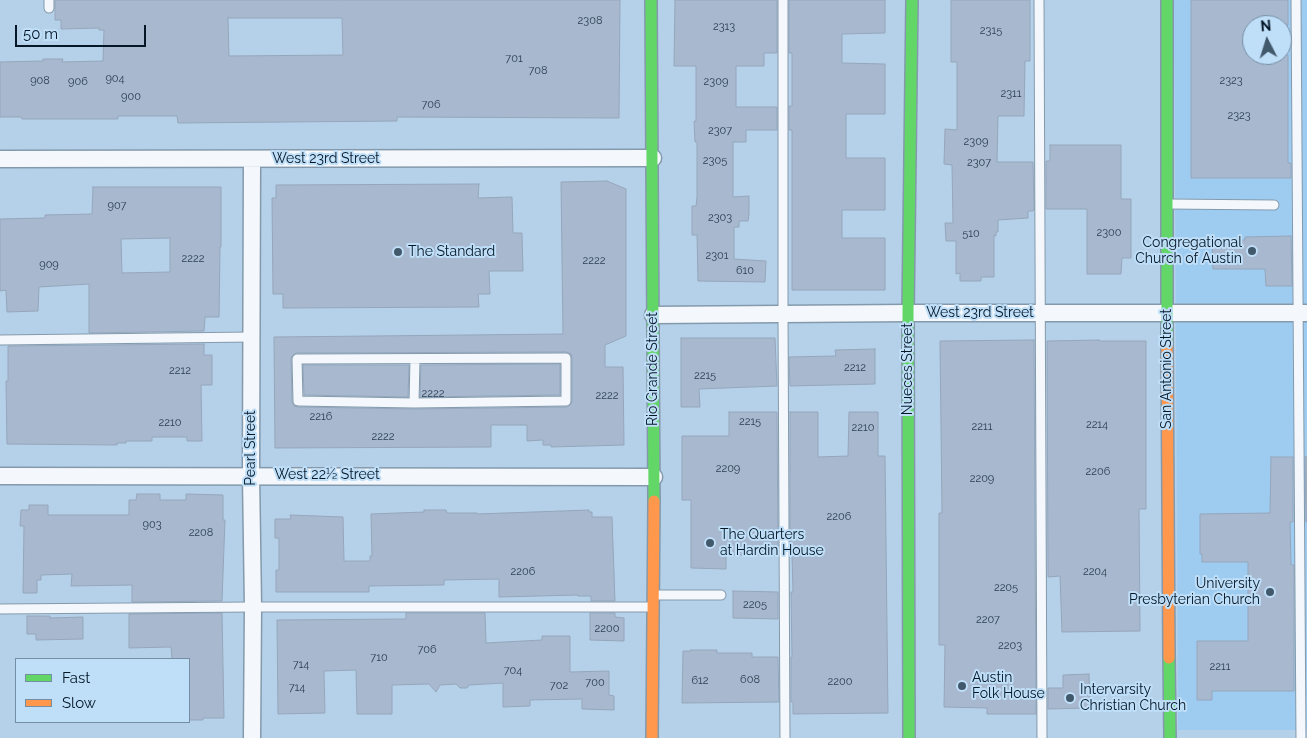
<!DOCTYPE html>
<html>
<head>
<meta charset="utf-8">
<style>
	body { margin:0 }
	#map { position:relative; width:1307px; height:738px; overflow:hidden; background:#b5d1e9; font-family:Raleway,sans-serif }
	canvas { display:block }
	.legend { position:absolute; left:15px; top:658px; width:175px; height:65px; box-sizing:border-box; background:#bfdef8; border:1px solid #748ea4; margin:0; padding:6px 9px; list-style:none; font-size:15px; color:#041727 }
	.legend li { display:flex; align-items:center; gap:10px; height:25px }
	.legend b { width:25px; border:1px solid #748ea4 }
	.north { position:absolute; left:1242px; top:15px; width:50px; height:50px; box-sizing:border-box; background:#bfdef8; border:1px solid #748ea4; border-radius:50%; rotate:355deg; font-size:14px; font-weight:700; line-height:20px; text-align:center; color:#041727 }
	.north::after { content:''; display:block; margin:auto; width:18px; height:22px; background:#42586b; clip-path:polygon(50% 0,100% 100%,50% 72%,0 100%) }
	.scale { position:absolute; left:15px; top:25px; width:131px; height:22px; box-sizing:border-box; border:2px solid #041727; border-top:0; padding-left:6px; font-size:15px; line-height:18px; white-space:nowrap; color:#041727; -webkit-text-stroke:4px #bfdef8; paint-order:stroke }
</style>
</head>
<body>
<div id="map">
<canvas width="1307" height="738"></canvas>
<ul class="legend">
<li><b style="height:6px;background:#63d668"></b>Fast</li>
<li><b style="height:6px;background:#ff974d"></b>Slow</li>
</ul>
<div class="north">N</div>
<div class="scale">50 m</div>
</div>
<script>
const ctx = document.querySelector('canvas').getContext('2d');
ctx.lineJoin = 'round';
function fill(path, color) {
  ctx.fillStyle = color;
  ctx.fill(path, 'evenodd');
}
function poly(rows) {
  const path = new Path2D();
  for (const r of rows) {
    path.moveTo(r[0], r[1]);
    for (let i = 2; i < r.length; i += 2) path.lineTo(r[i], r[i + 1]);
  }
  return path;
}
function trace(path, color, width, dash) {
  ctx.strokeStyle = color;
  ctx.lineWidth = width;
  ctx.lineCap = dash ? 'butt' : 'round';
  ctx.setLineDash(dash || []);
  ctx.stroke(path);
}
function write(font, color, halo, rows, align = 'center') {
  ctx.font = font + ' Raleway,sans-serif';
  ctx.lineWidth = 4;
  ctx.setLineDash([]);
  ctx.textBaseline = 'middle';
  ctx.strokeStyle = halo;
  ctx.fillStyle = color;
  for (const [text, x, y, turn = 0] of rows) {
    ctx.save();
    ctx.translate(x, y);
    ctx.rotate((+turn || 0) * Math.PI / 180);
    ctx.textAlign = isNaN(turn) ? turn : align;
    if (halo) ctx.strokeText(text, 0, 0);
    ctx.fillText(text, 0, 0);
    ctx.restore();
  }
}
fill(poly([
	[1174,0,1307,0,1307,730,1178,730],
	[1252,25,1282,25,1282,55,1252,55]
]), '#9eccf1');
const building = poly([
	[55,0,620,0,619,118,397,117,397,121,178,123,177,116,118,116,118,119,22,119,21,117,0,117,0,62,43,61,43,59,63,59,62,62,103,61,104,30,99,30,99,28,61,29,61,20,55,20,55,0],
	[228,18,342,18,343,55,229,56,228,18],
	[675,0,777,0,777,53,764,53,764,66,736,66,736,107,777,107,777,130,746,130,746,142,733,142,733,197,749,196,749,214,748,221,739,221,739,227,734,227,734,259,766,261,765,282,698,281,697,235,692,235,692,206,696,206,697,197,697,142,695,142,694,121,696,121,696,66,674,66,675,0],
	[789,0,885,0,885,33,842,34,842,63,885,64,885,114,846,114,846,158,885,158,885,210,842,210,842,238,885,238,885,290,792,290,792,130,789,130,789,106,792,106,792,53,789,53,789,0],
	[951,0,1030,0,1030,61,1025,61,1024,116,998,116,997,162,1033,162,1034,209,1033,211,1028,211,1028,218,998,220,998,232,996,232,996,236,994,235,994,277,981,277,981,281,960,281,960,273,956,274,956,241,946,241,945,223,953,223,952,165,944,164,945,129,957,130,957,62,951,62,951,0],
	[1191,0,1288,0,1288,25,1252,25,1252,55,1288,55,1288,163,1291,163,1291,178,1191,178,1191,0],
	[1050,145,1121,145,1121,199,1131,199,1131,258,1122,258,1121,274,1087,274,1087,209,1046,209,1046,161,1050,161,1050,145],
	[607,181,626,189,626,336,605,345,605,367,623,367,624,445,551,447,551,445,543,445,543,440,527,441,527,425,491,425,491,447,275,448,274,337,563,334,561,182,607,181],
	[566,352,571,354,572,358,572,401,571,404,567,407,414,409,298,407,294,406,292,402,291,359,292,356,296,353,566,352],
	[479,184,478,198,512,197,513,233,522,233,523,271,489,271,490,294,478,294,479,307,283,308,283,294,273,294,272,198,276,198,276,185,479,184],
	[93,187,221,187,221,247,220,247,219,317,205,317,204,331,89,333,89,284,39,287,38,311,7,312,6,290,0,291,0,219,45,218,45,215,92,214,93,187],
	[170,238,170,272,122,273,121,239,170,238],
	[1291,236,1292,286,1266,286,1265,269,1213,269,1212,241,1245,240,1245,237,1291,236],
	[681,338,775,338,777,386,699,389,700,407,681,407,681,338],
	[1034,340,1036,714,987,714,987,708,944,707,945,645,939,645,939,513,942,513,940,341,1034,340],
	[1099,340,1100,341,1146,341,1146,509,1139,509,1140,631,1062,632,1060,576,1048,577,1047,341,1099,340],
	[204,344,204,355,212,355,212,385,201,385,202,441,187,441,187,437,152,437,152,441,126,441,126,443,117,443,117,445,7,444,6,381,8,381,8,346,204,344],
	[875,349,875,384,790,386,789,357,836,356,835,350,875,349],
	[560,364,560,395,420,397,421,365,560,364],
	[303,365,409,365,408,397,304,395,303,365],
	[729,412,777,412,778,555,726,555,726,569,691,568,691,500,682,500,682,436,729,436,729,412],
	[790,412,818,412,818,457,848,456,849,412,878,412,878,456,885,456,888,713,793,714,793,702,791,702,791,657,792,657,791,592,793,592,792,555,790,555,790,412],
	[1271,457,1293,457,1293,522,1290,522,1291,565,1294,565,1294,691,1212,691,1212,700,1197,700,1197,641,1248,641,1248,562,1202,562,1202,554,1200,554,1200,514,1270,513,1271,457],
	[1305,457,1307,457,1307,522,1306,522,1305,457],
	[137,494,160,494,160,500,186,500,186,494,223,495,223,520,225,520,222,601,132,602,132,585,71,586,72,574,41,575,41,580,37,580,37,593,23,593,24,526,20,526,21,510,29,510,29,505,48,505,48,515,129,515,129,500,136,500,137,494],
	[424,510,446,510,447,513,477,513,477,514,589,510,589,512,592,512,592,517,612,517,615,601,591,601,591,596,578,596,578,595,499,597,499,579,444,580,444,585,369,586,369,592,276,592,276,570,279,570,279,538,275,538,275,519,291,519,290,515,343,517,344,561,370,561,370,556,372,556,371,514,424,512,424,510],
	[733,591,778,592,778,619,733,618,733,591],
	[222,613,224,718,203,718,203,720,189,720,189,659,172,659,171,647,129,648,129,614,222,613],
	[406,613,485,613,486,643,542,640,542,636,570,636,570,672,609,671,609,695,614,696,614,710,582,709,582,699,530,700,530,706,503,707,503,683,469,685,467,688,460,688,456,684,440,685,436,692,429,684,392,685,392,714,357,714,356,670,324,671,325,713,278,714,277,620,406,619,406,613],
	[590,613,615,613,615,617,624,618,624,641,590,640,590,613],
	[27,616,50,616,50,618,83,617,83,639,36,640,36,634,27,634,27,616],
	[691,650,717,650,717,653,752,653,752,657,778,657,779,702,682,703,683,651,691,651,691,650],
	[1089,674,1090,708,1048,709,1048,688,1063,688,1063,675,1089,674]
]);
fill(building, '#a8b9cf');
trace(building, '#95a6bb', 1);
const lane = poly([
	[49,0,49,8],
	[783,0,783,313,785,738],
	[1039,0,1042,738],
	[1296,0,1301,738],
	[1167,204,1274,205],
	[0,340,252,337],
	[566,358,566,401,414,403,298,401,297,359,566,358],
	[414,403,415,359],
	[653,595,721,595],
	[0,609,253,607,652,607]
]);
const street = poly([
	[0,159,653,158],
	[653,315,908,313,1307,313],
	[0,476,654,477],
	[252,738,253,607,251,475,252,159]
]);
const fast = poly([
	[651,0,654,501],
	[1167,0,1167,342],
	[1169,658,1170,738],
	[909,738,908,313,912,0]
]);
const slow = poly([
	[1167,342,1169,658],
	[652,738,654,501]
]);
trace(lane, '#849aac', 11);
trace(street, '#849aac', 19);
trace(fast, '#849aac', 14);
trace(slow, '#849aac', 14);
trace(lane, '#f4f8fc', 9);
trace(street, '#f4f8fc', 16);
trace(fast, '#63d668', 11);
trace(slow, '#ff974d', 11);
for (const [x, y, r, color] of [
	[1252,251,5,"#42586b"],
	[398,252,5,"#42586b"],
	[710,543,5,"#42586b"],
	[1270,592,5,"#42586b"],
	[962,686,5,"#42586b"],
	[1070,698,5,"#42586b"]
]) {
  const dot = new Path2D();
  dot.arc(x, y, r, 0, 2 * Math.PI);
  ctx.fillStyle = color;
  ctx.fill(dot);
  trace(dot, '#bfdef8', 2);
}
write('11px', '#2d4051', null, [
	["2308",590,21],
	["2313",724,27],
	["2315",991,31],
	["701",514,59],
	["708",538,71],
	["904",115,79],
	["908",40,81],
	["2323",1231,81],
	["906",78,82],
	["2309",716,82],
	["2311",1011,94],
	["900",131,97],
	["706",431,105],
	["2323",1239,116],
	["2307",720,131],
	["2309",976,142],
	["2305",715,161],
	["2307",979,163],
	["907",117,206],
	["2303",720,218],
	["2300",1109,233],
	["510",971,234],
	["2301",717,256],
	["2222",193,259],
	["2222",594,261],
	["909",49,265],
	["610",745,271],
	["2212",855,368],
	["2212",180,371],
	["2215",705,376],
	["2222",433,394],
	["2222",607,396],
	["2216",321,417],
	["2215",750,422],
	["2210",170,423],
	["2214",1097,425],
	["2211",982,427],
	["2210",863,428],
	["2222",383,437],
	["2209",728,469],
	["2206",1098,472],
	["2209",982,479],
	["2206",839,517],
	["903",152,525],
	["2208",201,533],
	["2206",523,572],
	["2204",1095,572],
	["2205",1006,588],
	["2205",755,605],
	["2207",988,620],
	["2200",607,629],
	["2203",1010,646],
	["706",427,650],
	["710",379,658],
	["714",301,665],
	["2211",1220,667],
	["704",513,671],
	["608",750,680],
	["612",700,681],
	["2200",840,682],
	["700",595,683],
	["702",559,686],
	["714",297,688]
]);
write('14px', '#041727', '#bfdef8', [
	["West 23rd Street",326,159],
	["West 23rd Street",980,313],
	["Rio Grande Street",653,369,-90],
	["Nueces Street",908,369,-90],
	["San Antonio Street",1167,369,-90],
	["Pearl Street",251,448,-90],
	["West 22½ Street",327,475]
]);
write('14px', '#041727', '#bfdef8', [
	["Congregational",1242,243,"right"],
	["Church of Austin",1242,259,"right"],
	["The Standard",408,252],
	["The Quarters",720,535],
	["at Hardin House",720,551],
	["University",1260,584,"right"],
	["Presbyterian Church",1260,600,"right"],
	["Austin",972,678],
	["Folk House",972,694],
	["Intervarsity",1080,690],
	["Christian Church",1080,706]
], 'left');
</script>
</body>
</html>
